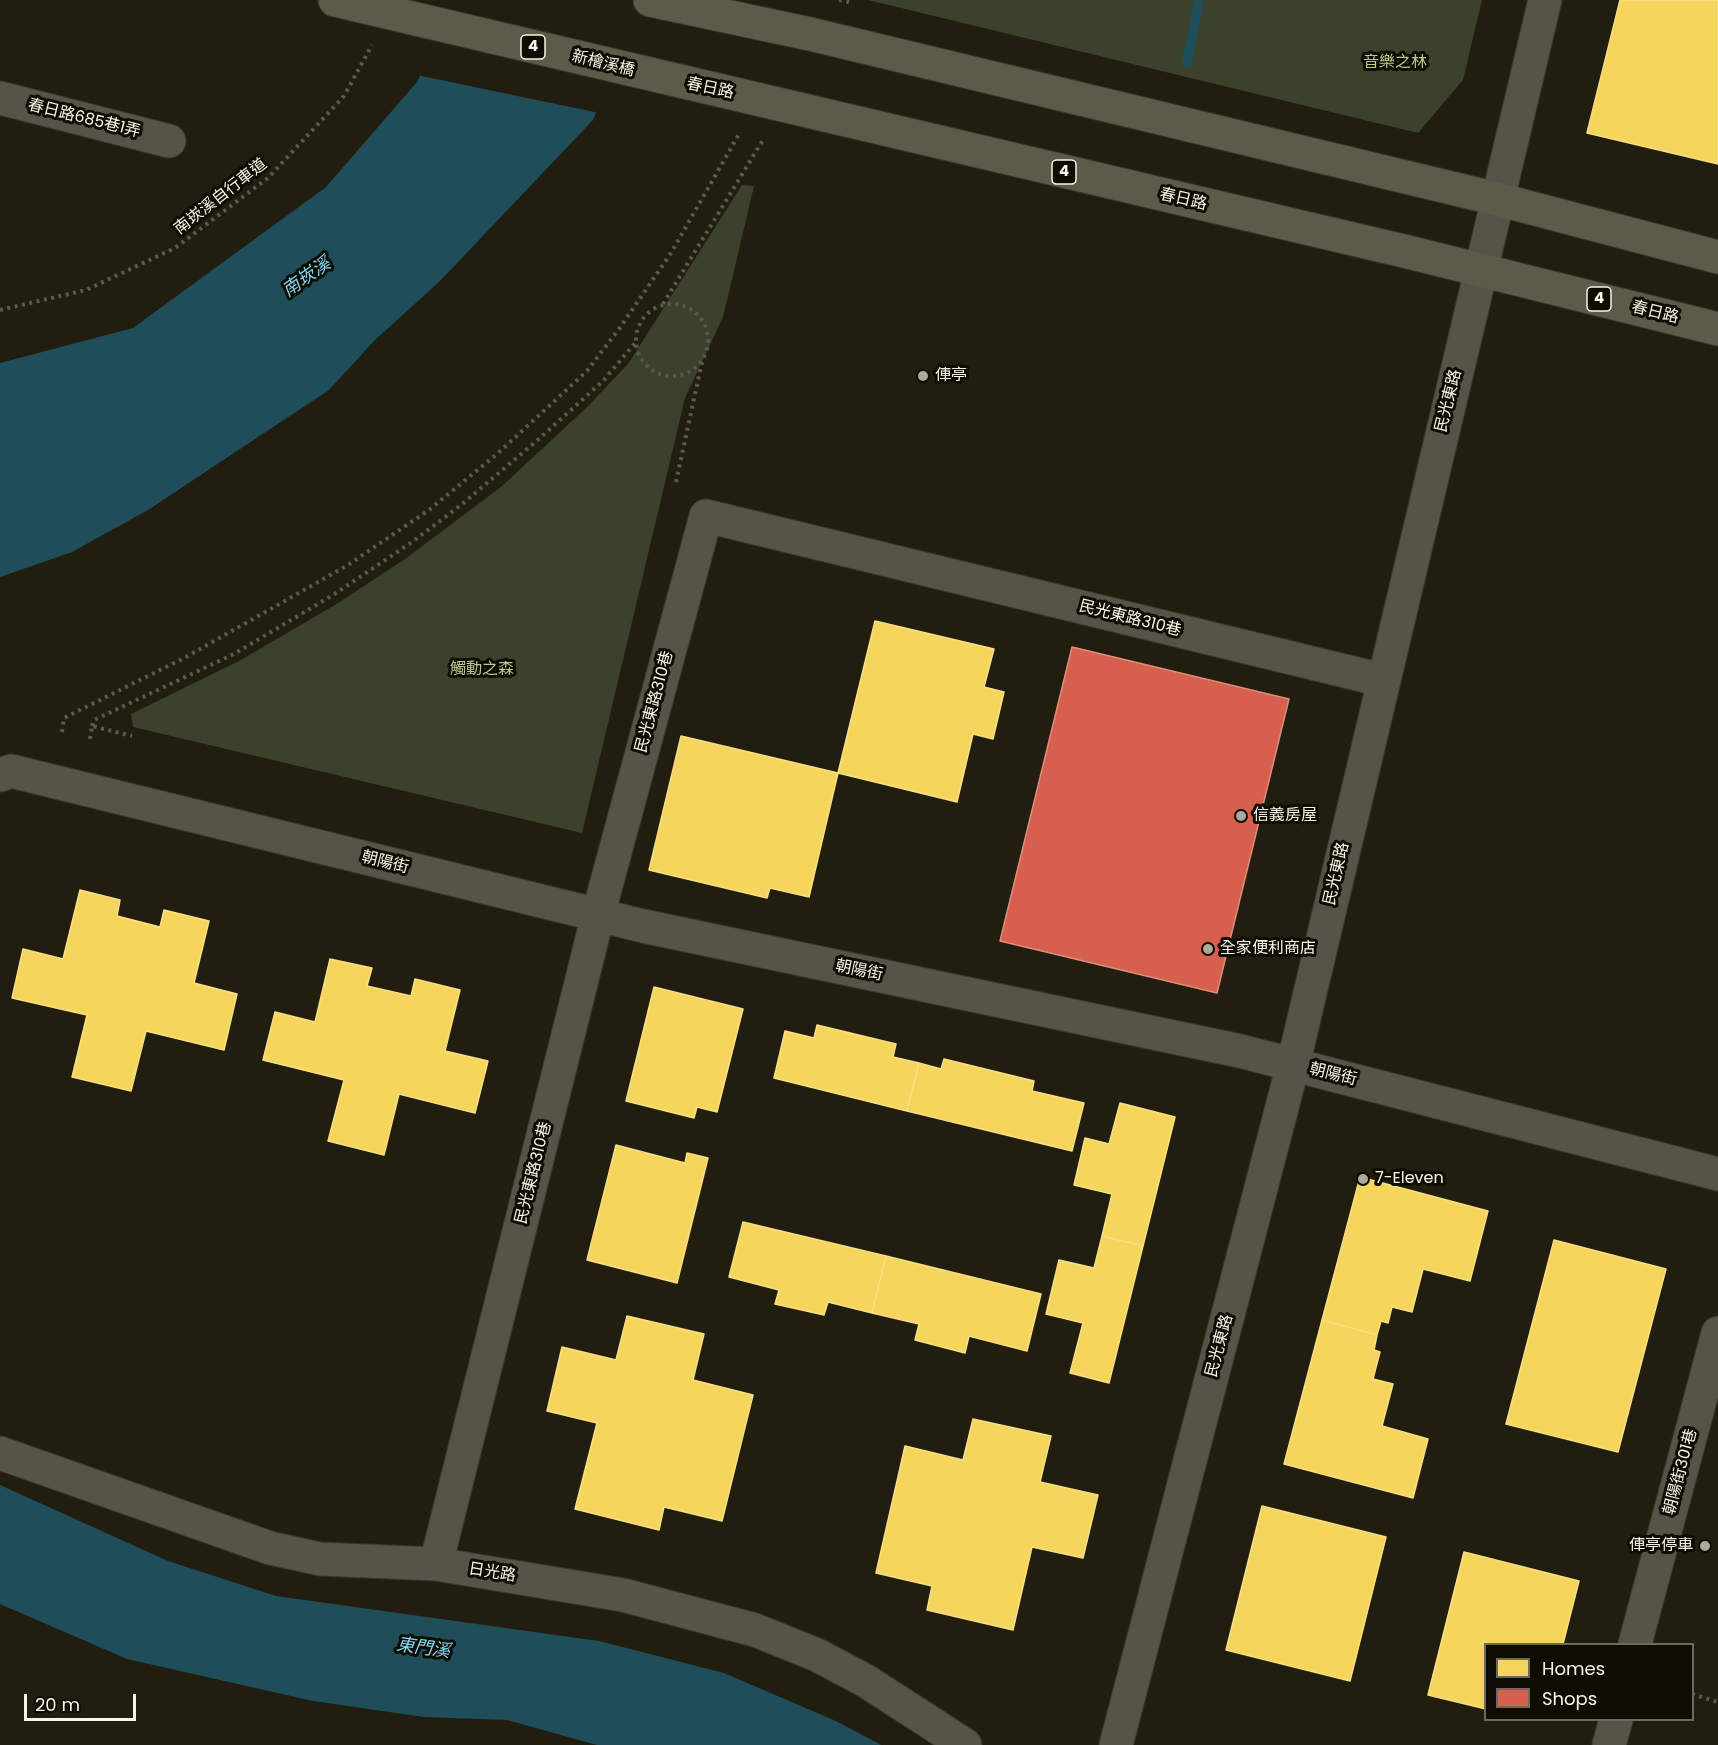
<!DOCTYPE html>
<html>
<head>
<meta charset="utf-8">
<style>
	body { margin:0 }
	#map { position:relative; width:1718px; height:1745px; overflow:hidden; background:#221e0f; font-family:Poppins,sans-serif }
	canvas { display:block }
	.legend { position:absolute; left:1484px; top:1643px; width:210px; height:78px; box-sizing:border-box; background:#0f0c03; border:2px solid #6d695d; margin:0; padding:8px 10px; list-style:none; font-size:18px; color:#f9f5e5 }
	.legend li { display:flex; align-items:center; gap:12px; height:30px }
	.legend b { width:30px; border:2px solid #6d695d }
	.scale { position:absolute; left:24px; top:1694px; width:112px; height:27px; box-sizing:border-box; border:3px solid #f9f5e5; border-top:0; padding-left:8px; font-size:18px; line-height:21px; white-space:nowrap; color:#f9f5e5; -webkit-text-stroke:4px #0f0c03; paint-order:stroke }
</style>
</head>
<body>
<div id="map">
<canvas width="1718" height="1745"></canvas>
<ul class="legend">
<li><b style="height:16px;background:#f6d55c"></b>Homes</li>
<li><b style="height:16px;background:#d6604d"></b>Shops</li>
</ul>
<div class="scale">20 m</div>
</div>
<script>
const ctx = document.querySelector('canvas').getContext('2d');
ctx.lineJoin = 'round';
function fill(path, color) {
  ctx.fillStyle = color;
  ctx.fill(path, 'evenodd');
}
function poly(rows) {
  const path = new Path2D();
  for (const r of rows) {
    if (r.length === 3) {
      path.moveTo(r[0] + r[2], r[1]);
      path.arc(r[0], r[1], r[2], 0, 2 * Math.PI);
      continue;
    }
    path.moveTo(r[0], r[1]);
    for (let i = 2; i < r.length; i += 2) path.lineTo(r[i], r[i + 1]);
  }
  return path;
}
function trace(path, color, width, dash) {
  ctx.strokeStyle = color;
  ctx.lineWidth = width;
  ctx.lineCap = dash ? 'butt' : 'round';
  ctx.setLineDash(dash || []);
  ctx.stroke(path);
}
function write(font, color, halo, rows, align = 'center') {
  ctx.font = font + ' Poppins,"Noto Sans TC",sans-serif';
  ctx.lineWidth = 6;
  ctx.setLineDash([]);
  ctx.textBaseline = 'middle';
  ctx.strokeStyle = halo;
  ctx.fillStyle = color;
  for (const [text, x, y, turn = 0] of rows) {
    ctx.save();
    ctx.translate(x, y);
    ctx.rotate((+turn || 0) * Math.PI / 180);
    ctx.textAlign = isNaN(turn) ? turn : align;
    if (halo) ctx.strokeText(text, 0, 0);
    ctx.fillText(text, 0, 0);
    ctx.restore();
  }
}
fill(poly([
	[868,0,1482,0,1463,80,1418,133],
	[742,185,754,186,723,317,685,398,582,833,133,727,131,714,239,661,335,605,405,559,501,487,586,408,628,364]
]), '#3b412a');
fill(poly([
	[453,0,644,0,593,120,440,281,374,341,329,390,148,510,72,552,0,577,0,363,133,328,326,187,417,82],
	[0,1485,168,1561,276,1596,599,1641,724,1673,836,1721,881,1745,597,1745,507,1720,424,1717,313,1701,127,1659,0,1604]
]), '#1f4d59');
fill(poly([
	[450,0,647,0,599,113,417,75]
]), '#221e0f');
const homes = poly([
	[1620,0,1718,0,1718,164,1587,133,1620,0],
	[875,621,994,649,984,687,1004,692,993,739,973,734,957,802,838,773,875,621],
	[681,736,838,773,809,897,770,888,767,898,649,870,681,736],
	[80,890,120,900,117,916,160,927,164,910,209,921,194,983,237,994,224,1050,146,1031,131,1091,72,1077,87,1015,12,998,23,949,63,959,80,890],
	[330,959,372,968,367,986,411,996,415,979,460,990,445,1051,488,1061,475,1113,399,1094,384,1155,328,1141,344,1080,263,1060,275,1012,315,1022,330,959],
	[654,987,743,1009,717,1112,697,1107,694,1118,626,1101,654,987],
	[817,1025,896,1044,893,1057,919,1063,907,1111,774,1078,785,1031,814,1038,817,1025],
	[944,1059,1034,1081,1032,1091,1084,1103,1072,1151,907,1111,919,1063,941,1069,944,1059],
	[1120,1103,1175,1117,1143,1246,1102,1236,1112,1194,1074,1185,1085,1138,1109,1144,1120,1103],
	[616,1145,685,1163,687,1153,708,1158,677,1283,587,1260,616,1145],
	[1360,1177,1488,1211,1470,1281,1423,1269,1412,1312,1392,1307,1388,1323,1381,1321,1377,1335,1322,1320,1360,1177],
	[743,1222,886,1256,872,1313,828,1302,824,1315,775,1304,779,1290,729,1277,743,1222],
	[1102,1236,1143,1246,1109,1383,1070,1373,1083,1323,1046,1314,1059,1260,1094,1268,1102,1236],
	[1554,1240,1666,1269,1618,1452,1506,1424,1554,1240],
	[886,1256,1041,1294,1027,1351,969,1336,965,1353,915,1340,919,1324,872,1313,886,1256],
	[627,1316,704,1334,693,1380,753,1395,722,1521,664,1507,659,1530,575,1509,597,1423,547,1411,562,1347,616,1360,627,1316],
	[1322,1320,1377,1335,1374,1350,1380,1352,1373,1379,1393,1384,1382,1426,1428,1439,1413,1498,1284,1464,1322,1320],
	[973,1419,1051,1436,1040,1482,1098,1495,1083,1558,1032,1547,1013,1630,927,1610,932,1586,876,1573,905,1446,963,1460,973,1419],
	[1262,1506,1386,1537,1350,1681,1226,1650,1262,1506],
	[1464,1552,1579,1581,1563,1644,1486,1644,1486,1709,1428,1695,1464,1552]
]);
fill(homes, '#f6d55c');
trace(homes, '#f7df85', 1.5);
const shops = poly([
	[1072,647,1289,699,1217,993,1000,941,1072,647]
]);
fill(shops, '#d6604d');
trace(shops, '#e08d7b', 1.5);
trace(poly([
	[1187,63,1199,0]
]), '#1f4d59', 10);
const minor = poly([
	[0,98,169,141],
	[0,775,11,771,643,926,1240,1051,1718,1174],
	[0,1453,270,1548,320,1559,436,1564,623,1595,755,1630,817,1655,866,1681,965,1745],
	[436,1564,598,915,706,516,1382,680],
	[1635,1644,1718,1333],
	[1116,1745,1293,1065,1545,0],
	[1609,1745,1616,1720]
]);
const major = poly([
	[335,0,1408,252,1718,329],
	[650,0,810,34,1497,199,1718,257]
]);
trace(minor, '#3a372d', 35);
trace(major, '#3a372d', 35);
trace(poly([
	[839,0,849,2],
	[672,340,36],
	[663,304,763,140],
	[0,310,86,290,175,248,268,178,344,96,372,45],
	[676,482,702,362],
	[92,726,94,720,234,654,333,595,412,542,461,505,540,438,603,381,635,343],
	[62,732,64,718,186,657,348,565,429,510,497,454,587,371,619,329,671,253,739,134],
	[90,739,92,726,132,736],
	[1692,1694,1718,1702]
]), '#5b594f', 4, [3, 4.5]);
trace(minor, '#565349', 33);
trace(major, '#5e5a4a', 33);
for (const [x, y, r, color] of [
	[923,376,6,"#aeaa9a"],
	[1241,816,6,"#aeaa9a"],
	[1208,949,6,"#aeaa9a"],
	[1363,1179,6,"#aeaa9a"],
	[1705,1546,6,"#aeaa9a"]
]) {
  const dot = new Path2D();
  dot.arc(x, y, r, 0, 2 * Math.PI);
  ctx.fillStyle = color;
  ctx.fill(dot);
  trace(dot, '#0f0c03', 2);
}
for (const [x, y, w] of [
	[533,47,24],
	[1064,172,24],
	[1599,299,24]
]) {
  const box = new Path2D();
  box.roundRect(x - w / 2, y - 12, w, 24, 4.5);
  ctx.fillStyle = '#0f0c03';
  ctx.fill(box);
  trace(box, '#f9f5e5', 1.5);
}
write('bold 15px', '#f9f5e5', null, [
	["4",533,47],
	["4",1064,172],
	["4",1599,299]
]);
write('16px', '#b8cb8b', '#0f0c03', [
	["音樂之林",1395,63],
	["觸動之森",482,670]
]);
write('16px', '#f9f5e5', '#0f0c03', [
	["新檜溪橋",603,64,14],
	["春日路",710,89,12],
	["春日路685巷1弄",84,119,14],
	["南崁溪自行車道",221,197,-38],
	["春日路",1183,200,13],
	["春日路",1655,313,14],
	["民光東路",1449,401,-76],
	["民光東路310巷",1130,619,14],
	["民光東路310巷",655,702,-75],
	["朝陽街",385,863,14],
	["民光東路",1337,874,-77],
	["朝陽街",859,971,12],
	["朝陽街",1333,1075,14],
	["民光東路310巷",534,1173,-76],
	["民光東路",1220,1346,-75],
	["朝陽街301巷",1681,1472,-75],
	["日光路",492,1573,9]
]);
write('16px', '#f9f5e5', '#0f0c03', [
	["俥亭",935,376],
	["信義房屋",1253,816],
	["全家便利商店",1220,949],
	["7-Eleven",1375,1179],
	["俥亭停車",1693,1546,"right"]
], 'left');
write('italic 18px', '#84d7f0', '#0f0c03', [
	["南崁溪",307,278,-35],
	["東門溪",423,1649,8]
]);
</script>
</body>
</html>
